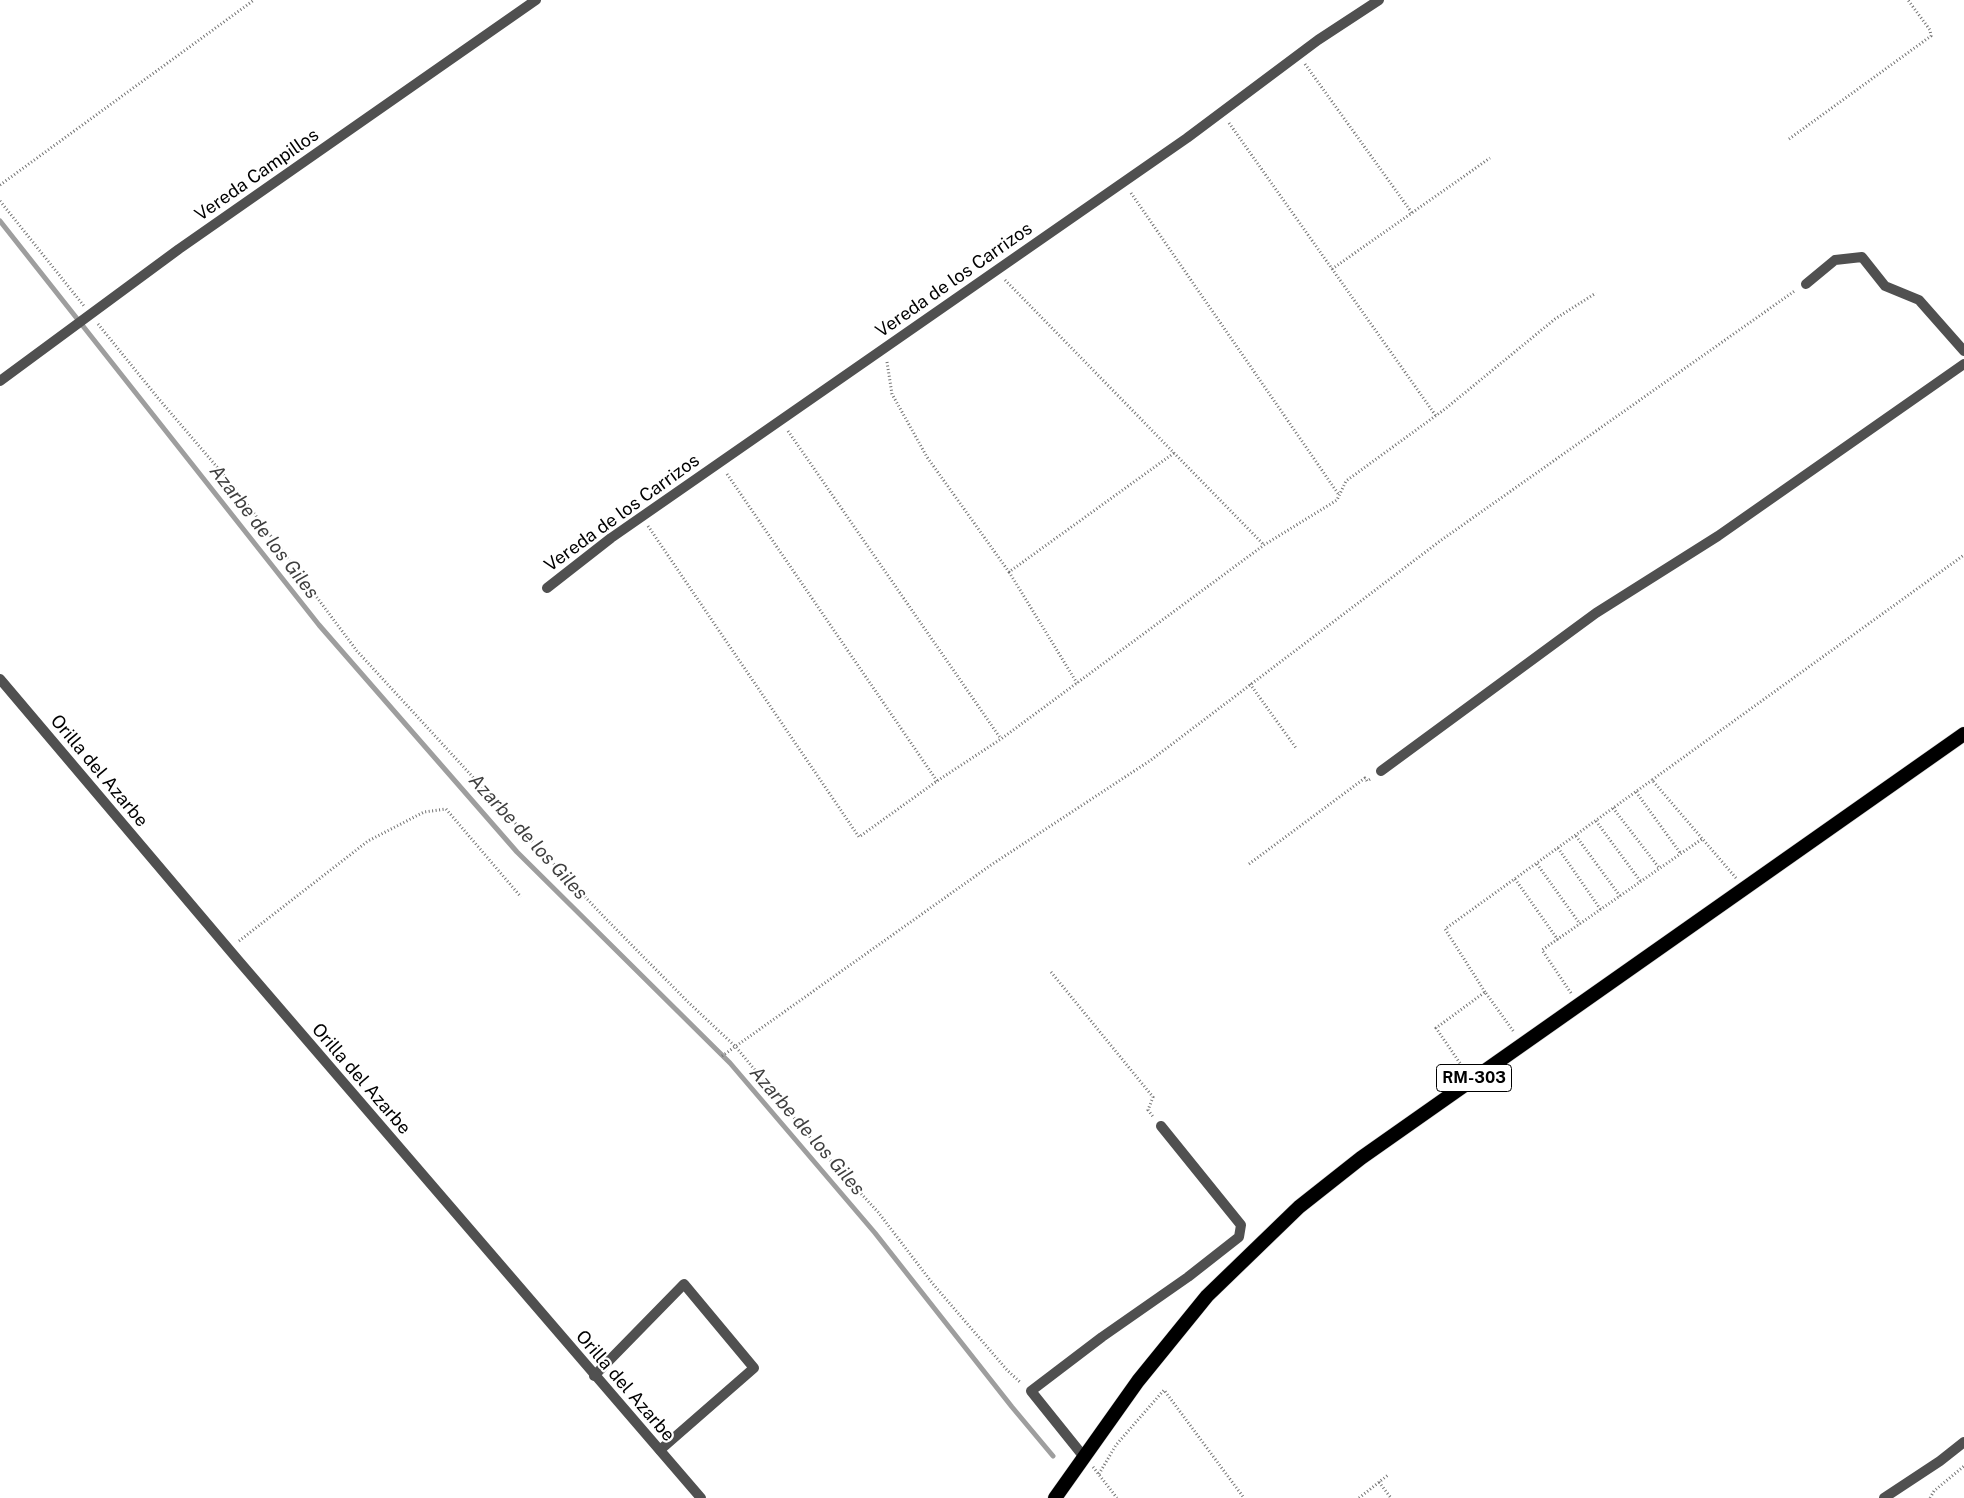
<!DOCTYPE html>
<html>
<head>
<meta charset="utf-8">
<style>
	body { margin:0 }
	canvas { display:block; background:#fff }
</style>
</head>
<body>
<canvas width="1964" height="1498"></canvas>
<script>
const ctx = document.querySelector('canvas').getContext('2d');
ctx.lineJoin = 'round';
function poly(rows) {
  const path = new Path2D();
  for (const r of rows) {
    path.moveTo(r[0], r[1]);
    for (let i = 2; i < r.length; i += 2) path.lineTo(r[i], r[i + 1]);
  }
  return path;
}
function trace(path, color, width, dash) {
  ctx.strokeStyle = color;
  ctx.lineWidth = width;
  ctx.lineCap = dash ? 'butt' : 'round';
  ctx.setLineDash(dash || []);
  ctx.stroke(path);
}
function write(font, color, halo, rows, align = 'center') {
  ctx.font = font + ' "Public Sans",sans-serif';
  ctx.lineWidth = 4.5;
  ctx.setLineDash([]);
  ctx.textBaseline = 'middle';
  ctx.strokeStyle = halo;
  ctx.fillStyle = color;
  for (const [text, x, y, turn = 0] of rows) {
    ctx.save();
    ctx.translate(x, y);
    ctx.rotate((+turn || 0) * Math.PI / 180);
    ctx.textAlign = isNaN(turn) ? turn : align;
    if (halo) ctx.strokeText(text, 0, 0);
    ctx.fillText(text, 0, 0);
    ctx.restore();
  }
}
trace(poly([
	[0,221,319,625,517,852,730,1063,875,1233,1012,1407,1053,1456]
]), '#9e9e9e', 5);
const trunk = poly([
	[1055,1498,1138,1381,1207,1296,1299,1207,1361,1158,1964,734]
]);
trace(trunk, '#dbdbdb', 15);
trace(poly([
	[1305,64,1412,213],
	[1229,123,1436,416],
	[1789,139,1931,36,1930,30,1908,0],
	[0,185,254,0],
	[1131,193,1339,495],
	[0,201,84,306],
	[1332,269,1490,158],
	[1005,280,1264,545],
	[98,324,158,398,235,488,357,651,516,824,606,919,688,1002,736,1047,818,1147,878,1212,933,1284,1007,1370,1021,1383],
	[887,362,892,394,927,457,1009,572,1174,453],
	[788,431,1001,739],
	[727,474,937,781],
	[648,526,859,837,937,781,1001,739,1264,545,1337,500,1346,481,1445,409,1555,319,1596,293],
	[1009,572,1077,683],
	[1250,684,1296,748],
	[1636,792,1681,854],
	[1613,808,1660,869],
	[1596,821,1641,882],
	[1576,836,1620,896],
	[1558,848,1601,910],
	[1249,864,1365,778,1367,781,1372,778],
	[1537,864,1580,924],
	[1736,878,1652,780,1964,555],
	[1515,879,1558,940],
	[239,941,368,841,424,812,446,809,521,897],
	[1051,972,1153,1097,1148,1110,1154,1118],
	[1485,992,1445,929,1652,780],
	[1571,993,1542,950,1702,839],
	[722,1056,991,865,1151,760,1440,541,1796,290],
	[1464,1069,1436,1028,1485,992,1514,1032],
	[1093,1467,1117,1498],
	[1099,1474,1116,1445,1164,1390,1244,1498],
	[1379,1482,1391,1498],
	[1359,1498,1388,1475],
	[1930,1498,1934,1491,1964,1466]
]), '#727272', 3, [1, 2.5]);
trace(poly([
	[1806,284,1835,260,1862,257,1885,286,1919,300,1964,351],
	[0,381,179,249,536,0],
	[547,588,611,538,1187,138,1318,40,1379,0],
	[1381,771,1596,613,1718,536,1964,364],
	[594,1376,684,1284,754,1368,660,1450],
	[1084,1457,1031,1391,1102,1337,1188,1277,1239,1237,1241,1225,1161,1126],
	[1884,1498,1940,1461,1964,1442]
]), '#505050', 10);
trace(poly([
	[0,679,238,960,701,1498]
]), '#505050', 10);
trace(trunk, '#000', 14);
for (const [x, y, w] of [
	[1474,1078,75]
]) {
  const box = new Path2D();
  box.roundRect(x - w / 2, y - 13.5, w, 27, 4);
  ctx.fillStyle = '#fff';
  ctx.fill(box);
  trace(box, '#000', 1);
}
write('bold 16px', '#000', null, [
	["RM-303",1474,1078]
]);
write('18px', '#000', '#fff', [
	["Vereda Campillos",257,175,-35],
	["Vereda de los Carrizos",954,280,-35],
	["Vereda de los Carrizos",622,513,-36],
	["Orilla del Azarbe",99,771,50],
	["Orilla del Azarbe",361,1079,49],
	["Orilla del Azarbe",625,1386,49]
]);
write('italic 19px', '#3f3f3f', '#fff', [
	["Azarbe de los Giles",264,532,52],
	["Azarbe de los Giles",528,837,47],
	["Azarbe de los Giles",807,1131,49]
]);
</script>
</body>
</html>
